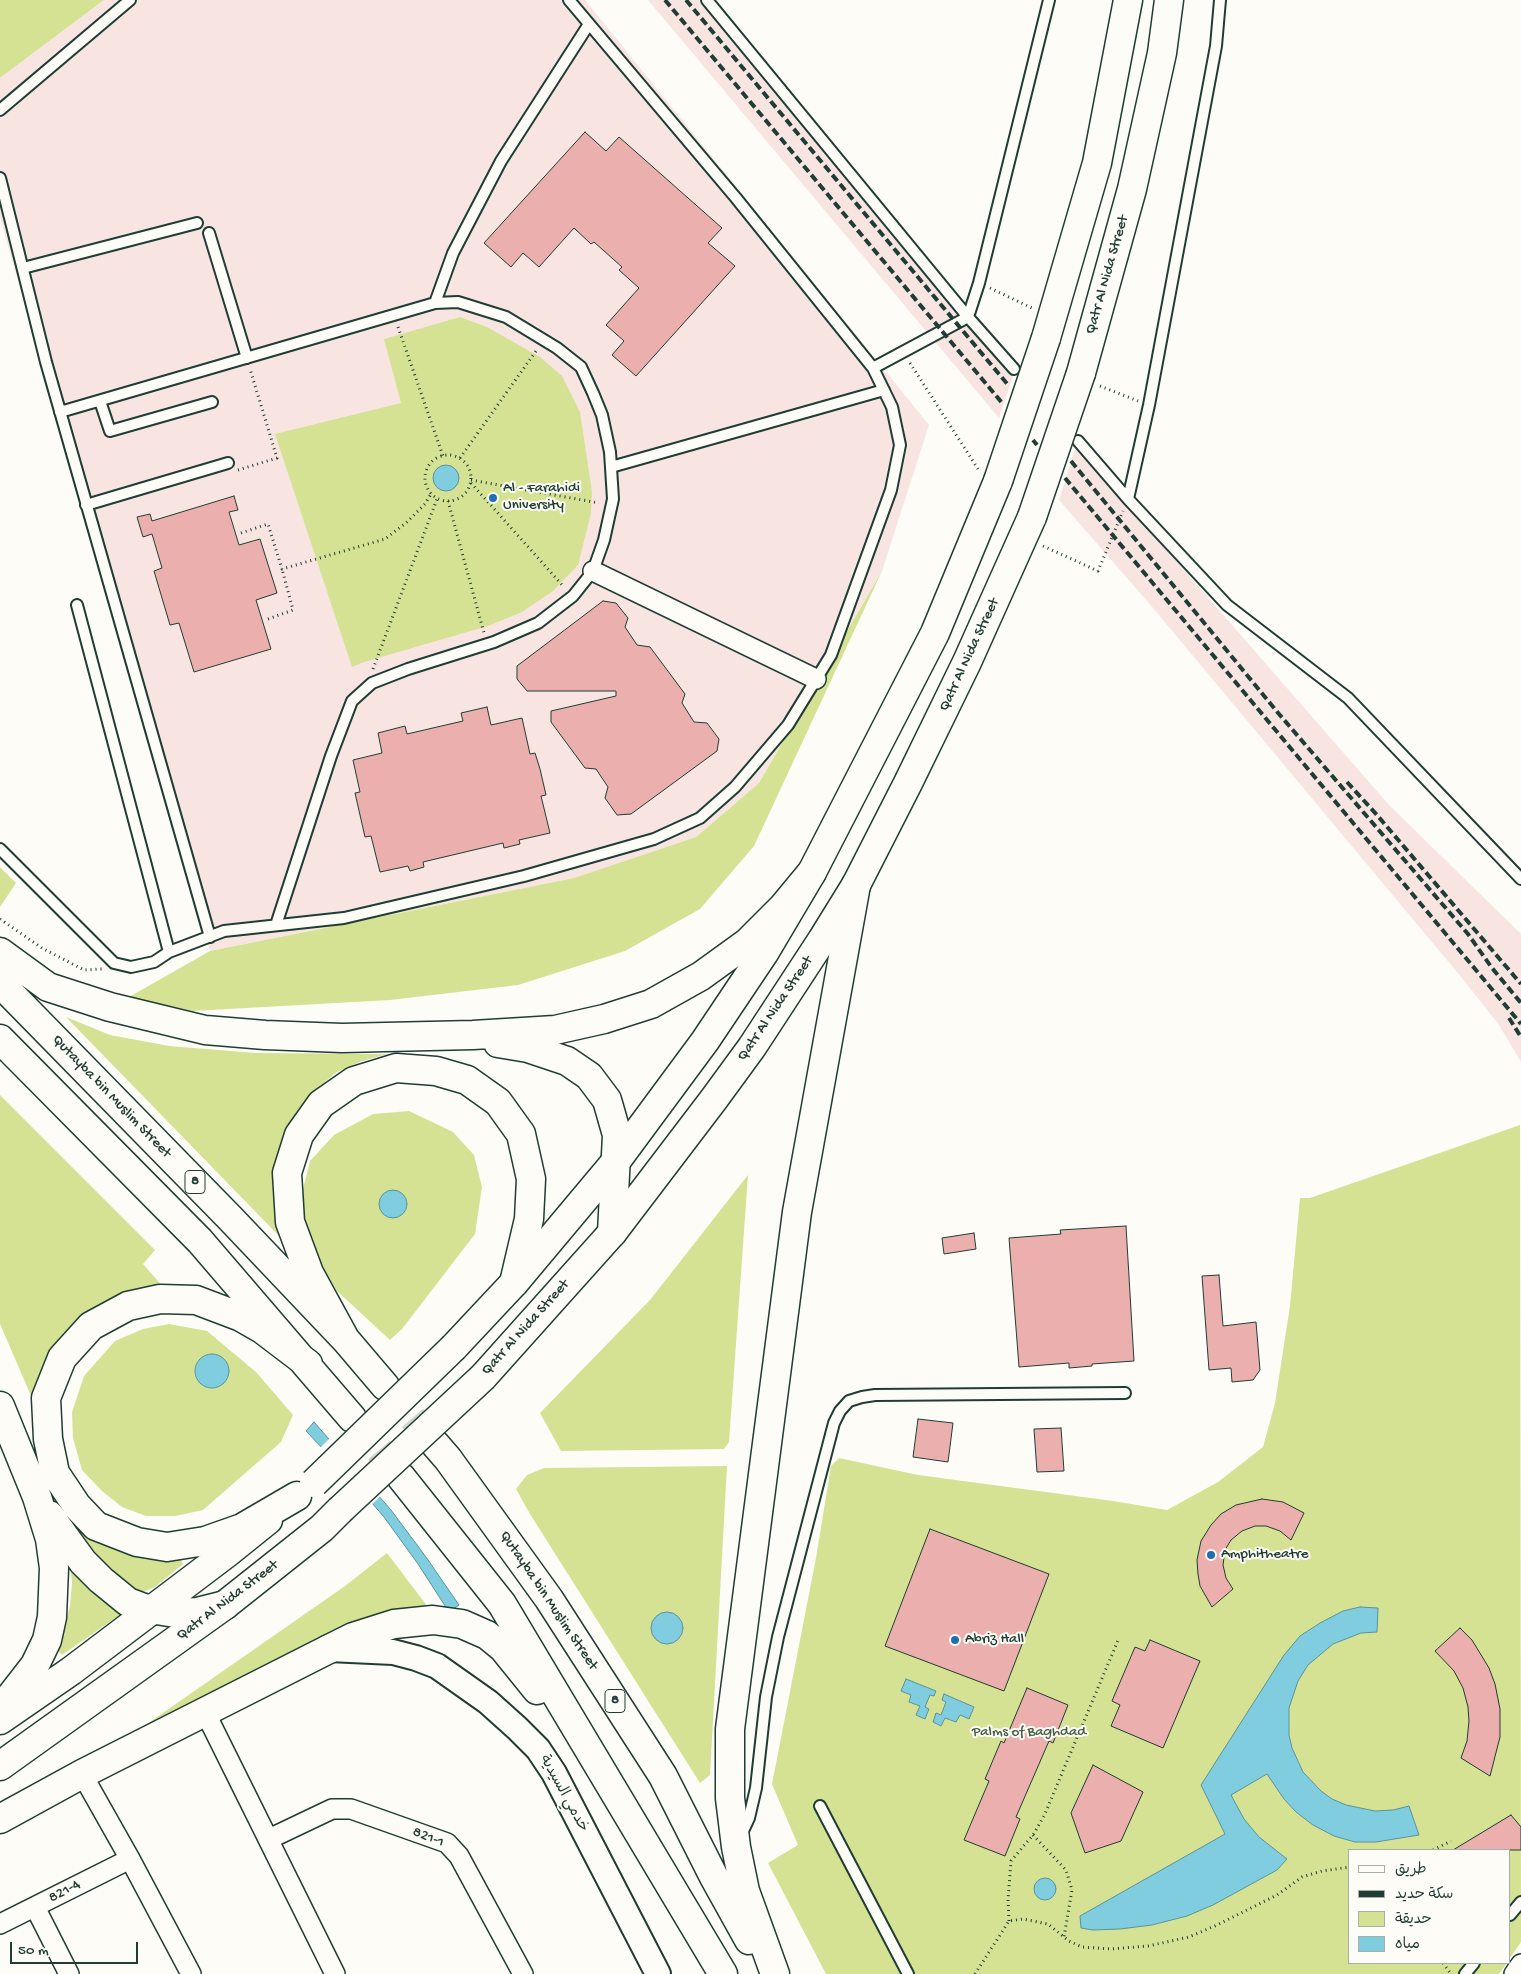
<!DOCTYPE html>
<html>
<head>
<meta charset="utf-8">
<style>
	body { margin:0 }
	#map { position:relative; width:1521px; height:1974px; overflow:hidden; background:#fdfcf7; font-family:"Gochi Hand","Playpen Sans Arabic",sans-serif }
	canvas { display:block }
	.legend { position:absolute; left:1348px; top:1849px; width:162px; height:115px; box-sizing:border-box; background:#fdfcf7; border:1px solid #a4b0a9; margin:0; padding:6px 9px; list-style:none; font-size:15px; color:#1f3d34 }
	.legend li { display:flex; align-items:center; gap:10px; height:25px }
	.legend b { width:25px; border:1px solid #a4b0a9 }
	.scale { position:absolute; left:10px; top:1942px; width:128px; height:22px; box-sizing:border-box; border:2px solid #1f3d34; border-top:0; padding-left:6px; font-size:15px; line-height:18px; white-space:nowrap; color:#1f3d34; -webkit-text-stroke:4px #fdfcf7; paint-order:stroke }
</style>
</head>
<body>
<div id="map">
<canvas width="1521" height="1974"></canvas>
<ul class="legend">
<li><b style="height:6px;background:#fdfcf7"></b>طريق</li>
<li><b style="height:6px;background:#1f3d34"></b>سكة حديد</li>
<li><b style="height:14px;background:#d5e294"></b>حديقة</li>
<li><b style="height:14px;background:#81cde0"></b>مياه</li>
</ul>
<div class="scale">50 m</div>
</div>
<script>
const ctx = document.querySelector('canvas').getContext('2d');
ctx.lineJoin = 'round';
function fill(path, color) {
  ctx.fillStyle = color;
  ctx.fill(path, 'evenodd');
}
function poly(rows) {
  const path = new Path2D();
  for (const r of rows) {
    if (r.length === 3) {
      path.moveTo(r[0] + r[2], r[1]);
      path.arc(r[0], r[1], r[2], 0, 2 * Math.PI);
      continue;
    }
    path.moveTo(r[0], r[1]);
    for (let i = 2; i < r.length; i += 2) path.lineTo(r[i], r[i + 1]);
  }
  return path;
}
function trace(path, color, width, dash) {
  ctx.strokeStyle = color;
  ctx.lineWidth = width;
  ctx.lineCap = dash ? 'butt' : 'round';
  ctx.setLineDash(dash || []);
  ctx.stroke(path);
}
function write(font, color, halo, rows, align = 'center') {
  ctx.font = font + ' "Gochi Hand","Playpen Sans Arabic",sans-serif';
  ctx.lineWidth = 4;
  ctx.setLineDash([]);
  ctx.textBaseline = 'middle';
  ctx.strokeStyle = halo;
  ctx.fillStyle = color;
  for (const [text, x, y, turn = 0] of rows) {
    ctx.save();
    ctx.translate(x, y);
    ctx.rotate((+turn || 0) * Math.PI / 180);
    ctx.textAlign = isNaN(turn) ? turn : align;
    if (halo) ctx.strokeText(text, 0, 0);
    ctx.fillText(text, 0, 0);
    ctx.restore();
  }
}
fill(poly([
	[104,0,585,0,929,425,882,571,759,783,696,837,574,878,210,951,0,218,0,78],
	[648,0,699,0,1013,376,999,418],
	[1076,446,1389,805,1521,934,1521,1062,1499,1025,1462,978,1148,602,1059,500]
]), '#f8e5e1');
fill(poly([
	[0,0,104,0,0,78],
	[460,317,487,327,540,357,562,376,580,412,592,492,591,513,578,565,553,591,522,612,488,626,364,662,352,667,275,434,401,403,384,339],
	[882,571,754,846,700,909,625,951,518,985,390,1000,193,1011,129,997,210,951,574,878,696,837,759,783],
	[0,867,16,883,0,907],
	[66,1017,110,1035,169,1046,256,1053,388,1054,362,1061,337,1072,316,1089,298,1110,284,1133,276,1159,273,1186,275,1213,282,1239],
	[0,1095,155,1250,143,1264,164,1288,100,1307,73,1324,52,1350,32,1398,0,1324],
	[409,1111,453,1132,474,1155,482,1187,475,1234,402,1329,390,1340,337,1291,310,1244,302,1219,301,1197,310,1161,334,1135,373,1114],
	[1520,1125,1521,1942,1510,1958,1510,1850,1350,1850,1350,1963,1507,1963,1499,1974,826,1974,768,1863,798,1845,772,1784,816,1558,831,1466,839,1458,918,1475,1113,1501,1167,1510,1218,1482,1263,1447,1275,1403,1290,1306,1300,1198,1310,1198],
	[748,1175,729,1442,724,1449,561,1451,540,1413,650,1300],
	[169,1324,207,1331,256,1372,293,1415,281,1442,203,1510,175,1516,146,1516,122,1507,102,1491,82,1470,73,1438,72,1412,84,1376,115,1341,143,1329],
	[727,1466,710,1775,700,1783,530,1514,516,1489,527,1475,544,1468],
	[66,1513,126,1550,150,1558,181,1560,183,1564,155,1587,137,1594,114,1578,65,1518],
	[387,1553,434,1615,114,1747,345,1586],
	[70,1562,124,1612,62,1655,58,1651,70,1606,72,1583]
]), '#d5e294');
const water = poly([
	[446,478,13],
	[393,1204,14],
	[212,1371,17],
	[314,1422,391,1510,426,1557,459,1605,449,1612,418,1564,384,1517,346,1473,306,1431,314,1422],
	[1360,1607,1378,1608,1377,1632,1361,1633,1333,1644,1308,1665,1298,1681,1289,1708,1289,1735,1292,1748,1303,1772,1321,1791,1332,1799,1346,1805,1375,1811,1393,1810,1409,1806,1419,1835,1376,1842,1355,1842,1334,1836,1313,1825,1296,1812,1284,1799,1267,1774,1231,1795,1244,1819,1259,1837,1287,1859,1277,1870,1213,1905,1187,1916,1152,1925,1120,1929,1093,1930,1081,1928,1080,1916,1225,1834,1201,1785,1284,1655,1300,1636,1320,1623,1343,1611,1360,1607],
	[667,1628,16],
	[906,1679,936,1691,934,1696,930,1695,925,1707,929,1709,925,1719,916,1715,920,1706,909,1702,911,1695,901,1691,906,1679],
	[944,1694,974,1707,969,1719,960,1715,956,1722,945,1718,941,1726,933,1722,936,1713,941,1715,946,1702,942,1700,944,1694],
	[1045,1889,11]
]);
fill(water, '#81cde0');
trace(water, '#5a939b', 1);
fill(poly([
	[331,1437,382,1495,370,1506,319,1449]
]), '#fdfcf7');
const building = poly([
	[585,132,606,151,619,137,722,228,708,243,735,266,636,376,612,355,624,341,606,325,639,288,619,270,622,267,594,242,591,244,574,228,539,267,523,253,511,267,484,243,585,132],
	[234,496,238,510,229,512,239,545,260,539,277,593,256,600,271,649,194,672,179,623,170,625,154,571,162,568,152,534,143,537,137,517,150,514,152,521,234,496],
	[603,601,616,603,628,618,625,627,637,645,650,647,685,694,682,703,694,722,707,723,719,739,717,751,631,814,617,815,605,798,608,787,596,769,585,768,551,722,551,711,616,696,616,691,527,691,517,679,517,666,603,601],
	[487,707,491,725,522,718,530,754,535,753,540,769,546,795,541,796,550,833,519,840,520,844,504,848,503,843,423,862,424,867,410,871,408,866,380,872,371,836,365,837,355,793,360,792,353,760,382,753,378,733,405,726,407,734,463,721,461,713,487,707],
	[1126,1226,1134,1361,1092,1364,1092,1366,1069,1368,1069,1363,1019,1367,1009,1238,1061,1234,1060,1230,1126,1226],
	[974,1233,976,1249,944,1254,942,1238,974,1233],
	[1219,1275,1223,1326,1256,1322,1260,1370,1253,1380,1232,1382,1231,1368,1209,1370,1202,1276,1219,1275],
	[918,1419,953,1423,948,1462,913,1457,918,1419],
	[1061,1428,1064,1471,1037,1472,1034,1429,1061,1428],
	[1262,1499,1283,1502,1304,1513,1291,1540,1280,1531,1266,1526,1255,1526,1242,1531,1231,1540,1225,1550,1223,1565,1226,1578,1233,1589,1212,1607,1200,1586,1198,1574,1197,1560,1201,1541,1211,1525,1221,1514,1236,1505,1262,1499],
	[930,1529,1049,1574,1004,1691,885,1646,930,1529],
	[1460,1628,1472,1640,1489,1668,1495,1684,1500,1709,1500,1737,1490,1776,1461,1758,1467,1741,1469,1721,1468,1707,1463,1688,1454,1671,1435,1651,1460,1628],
	[1150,1640,1200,1661,1163,1748,1111,1726,1120,1705,1112,1701,1135,1647,1145,1651,1150,1640],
	[1027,1688,1068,1705,1053,1743,1049,1741,1016,1817,1020,1819,1005,1856,964,1840,989,1781,985,1779,1001,1741,1004,1743,1027,1688],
	[1093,1765,1143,1792,1121,1841,1085,1853,1071,1813,1093,1765],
	[1511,1815,1521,1827,1521,1850,1453,1850,1511,1815]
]);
fill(building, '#ebb0ad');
trace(building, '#1f3d34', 1);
trace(poly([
	[385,1386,435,1444],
	[352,1418,401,1477]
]), '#d1d6d0', 28, [28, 14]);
const service = poly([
	[707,0,968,317,1014,369],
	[0,110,130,0],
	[0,178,46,362,210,937],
	[209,233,247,358],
	[23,268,197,223],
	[435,303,453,253,501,161,589,24],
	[873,368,968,317,979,283,1049,0],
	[100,401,110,431,212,402],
	[60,412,435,303,458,302,506,317,557,348,581,367,593,393,602,415,610,452,613,499,604,540,593,571,573,596,538,623,494,642,408,669,372,683,352,701,331,756,276,925],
	[1078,441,1128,499,1227,605,1348,698,1521,879],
	[611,467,884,390],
	[1128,499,1149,405,1216,46,1220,0],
	[86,505,228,463],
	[77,605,169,952],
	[0,849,114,963,131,967,154,962,169,952,224,931,344,918,524,876,654,839,700,818,735,787,788,725,831,655,891,490,900,445,892,407,873,368,736,198,569,0],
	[820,1806,908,1974],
	[741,1835,749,1818,756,1788,766,1697,778,1637,834,1423,840,1411,849,1401,862,1397,875,1395,1125,1393],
	[1510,1915,1521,1902],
	[1465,1974,1474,1963]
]);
const minor = poly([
	[593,571,816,679],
	[205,1712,335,1974],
	[82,1774,130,1859,191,1974],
	[269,1839,332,1809,351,1809,447,1843,459,1856,523,1974],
	[35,1907,69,1974],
	[0,1924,130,1859],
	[1514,1974,1521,1964]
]);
const tertiary = poly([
	[329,1649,393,1652,416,1658,437,1666,488,1702,517,1728,538,1749,554,1773,658,1974]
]);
const primary = poly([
	[1046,338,1097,163,1128,0],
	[1081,373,1132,189,1162,53,1169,0],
	[454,1347,514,1283,617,1160,705,1041,764,953,812,872,935,633,998,481],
	[483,1377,612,1233,714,1099,752,1047,822,940,856,885,908,783,967,662,1032,517],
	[0,1720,71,1671,227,1553,268,1520],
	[0,1766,225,1605,322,1528,340,1510],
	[0,1819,82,1774,329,1649]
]);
const trunk = poly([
	[0,952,48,987,110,1007,205,1030,265,1035,342,1038,473,1035,555,1030,604,1019,651,1004,701,976,748,942,783,907,812,872],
	[0,983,230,1218,345,1339,385,1386],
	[0,1039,200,1241,352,1418],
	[498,1043,528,1048,567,1061,589,1076,607,1100,617,1135,612,1233],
	[345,1339,309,1273,290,1222,287,1173,299,1135,321,1104,354,1081,396,1068,436,1071,467,1080,498,1102,521,1134,531,1179,529,1219,514,1283],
	[0,1406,37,1497,50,1539,54,1568,52,1617,47,1640,35,1665,0,1710],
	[435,1444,448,1459,549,1599,663,1776,714,1877,749,1940],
	[401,1477,502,1604,723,1974],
	[297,1496,242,1528,205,1541,167,1547,137,1542,96,1526,77,1506,55,1473,48,1439,46,1398,62,1358,91,1326,128,1306,160,1299,196,1300,241,1317,262,1329,308,1364],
	[49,1515,83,1562,101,1580,128,1602,144,1608,175,1613,197,1612,225,1605],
	[329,1649,353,1637,394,1624,433,1620,462,1624,487,1635,503,1648,537,1690],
	[775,1974,745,1891,736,1847,730,1798,730,1729,797,1212,856,885]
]);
trace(service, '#1f3d34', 14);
trace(minor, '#1f3d34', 22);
trace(tertiary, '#1f3d34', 28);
trace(primary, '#1f3d34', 31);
trace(trunk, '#1f3d34', 31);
trace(poly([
	[990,288,1034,309],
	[398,327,443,456],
	[910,363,978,469],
	[1100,386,1138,401],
	[448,478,23],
	[460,458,536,351],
	[238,470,277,458,250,369],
	[471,480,599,503],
	[471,483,564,587],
	[448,501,484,633],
	[241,533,268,524,282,569,385,539,406,523,425,504,431,494],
	[1043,546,1098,571,1123,511],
	[268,619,293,610,282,569],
	[373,669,437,499],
	[0,919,42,948,84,970,102,969],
	[1033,1835,1066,1870,1072,1890,1064,1937],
	[1433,1850,1451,1841],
	[1009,1921,1008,1900,1011,1861,1033,1835,1044,1816,1119,1638],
	[1443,1963,1451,1974],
	[975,1974,1009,1921,1023,1919,1048,1924,1069,1941,1082,1947,1111,1949,1148,1946,1189,1937,1217,1925,1277,1895,1302,1877,1322,1871,1350,1867]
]), '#1f3d34', 3, [1, 4]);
trace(service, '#fdfcf7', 10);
trace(minor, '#fdfcf7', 19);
trace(tertiary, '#fdfcf7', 24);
trace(primary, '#fdfcf7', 28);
trace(trunk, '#fdfcf7', 28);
trace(poly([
	[665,0,1003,404],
	[686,0,1009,386],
	[1033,440,1037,445],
	[1071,461,1279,714,1468,934,1492,968,1521,1003],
	[1065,478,1521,1024],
	[1347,782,1377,815,1521,984],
	[1509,1018,1521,1037]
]), '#1f3d34', 4, [8, 4]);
const primaryBridge = poly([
	[998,481,1046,338],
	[1032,517,1081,373],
	[314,1483,454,1347],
	[340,1510,483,1377]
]);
trace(primaryBridge, '#1f3d34', 31, []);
trace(primaryBridge, '#fdfcf7', 28);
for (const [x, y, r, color] of [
	[493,498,5,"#1f6fb2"],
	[1211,1555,5,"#1f6fb2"],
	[955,1640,5,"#1f6fb2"]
]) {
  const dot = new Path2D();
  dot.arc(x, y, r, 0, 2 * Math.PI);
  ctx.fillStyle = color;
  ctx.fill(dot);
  trace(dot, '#fdfcf7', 2);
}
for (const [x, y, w] of [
	[195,1182,20],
	[615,1701,20]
]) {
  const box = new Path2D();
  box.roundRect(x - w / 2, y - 11.5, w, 23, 4);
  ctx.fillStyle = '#fdfcf7';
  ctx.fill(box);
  trace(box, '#1f3d34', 1);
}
write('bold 14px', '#1f3d34', null, [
	["8",195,1182],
	["8",615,1701]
]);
write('15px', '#1f3d34', '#fdfcf7', [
	["Qatr Al Nida Street",1108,275,-74],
	["Qatr Al Nida Street",970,655,-65],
	["Qatr Al Nida Street",776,1009,-56],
	["Qutayba bin Muslim Street",111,1097,46],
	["Qatr Al Nida Street",526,1328,-48],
	["Qatr Al Nida Street",228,1601,-37],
	["Qutayba bin Muslim Street",548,1601,56],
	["خدمي السيدية",563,1794,61],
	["821-1",428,1838,22],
	["821-4",65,1892,-27]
]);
write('15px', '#1f3d34', '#fdfcf7', [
	["Al - Farahidi",503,489],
	["University",503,506],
	["Amphitheatre",1221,1555],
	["Abriz Hall",965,1640]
], 'left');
write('15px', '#435e47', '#fdfcf7', [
	["Palms of Baghdad",1029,1733]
]);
</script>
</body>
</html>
